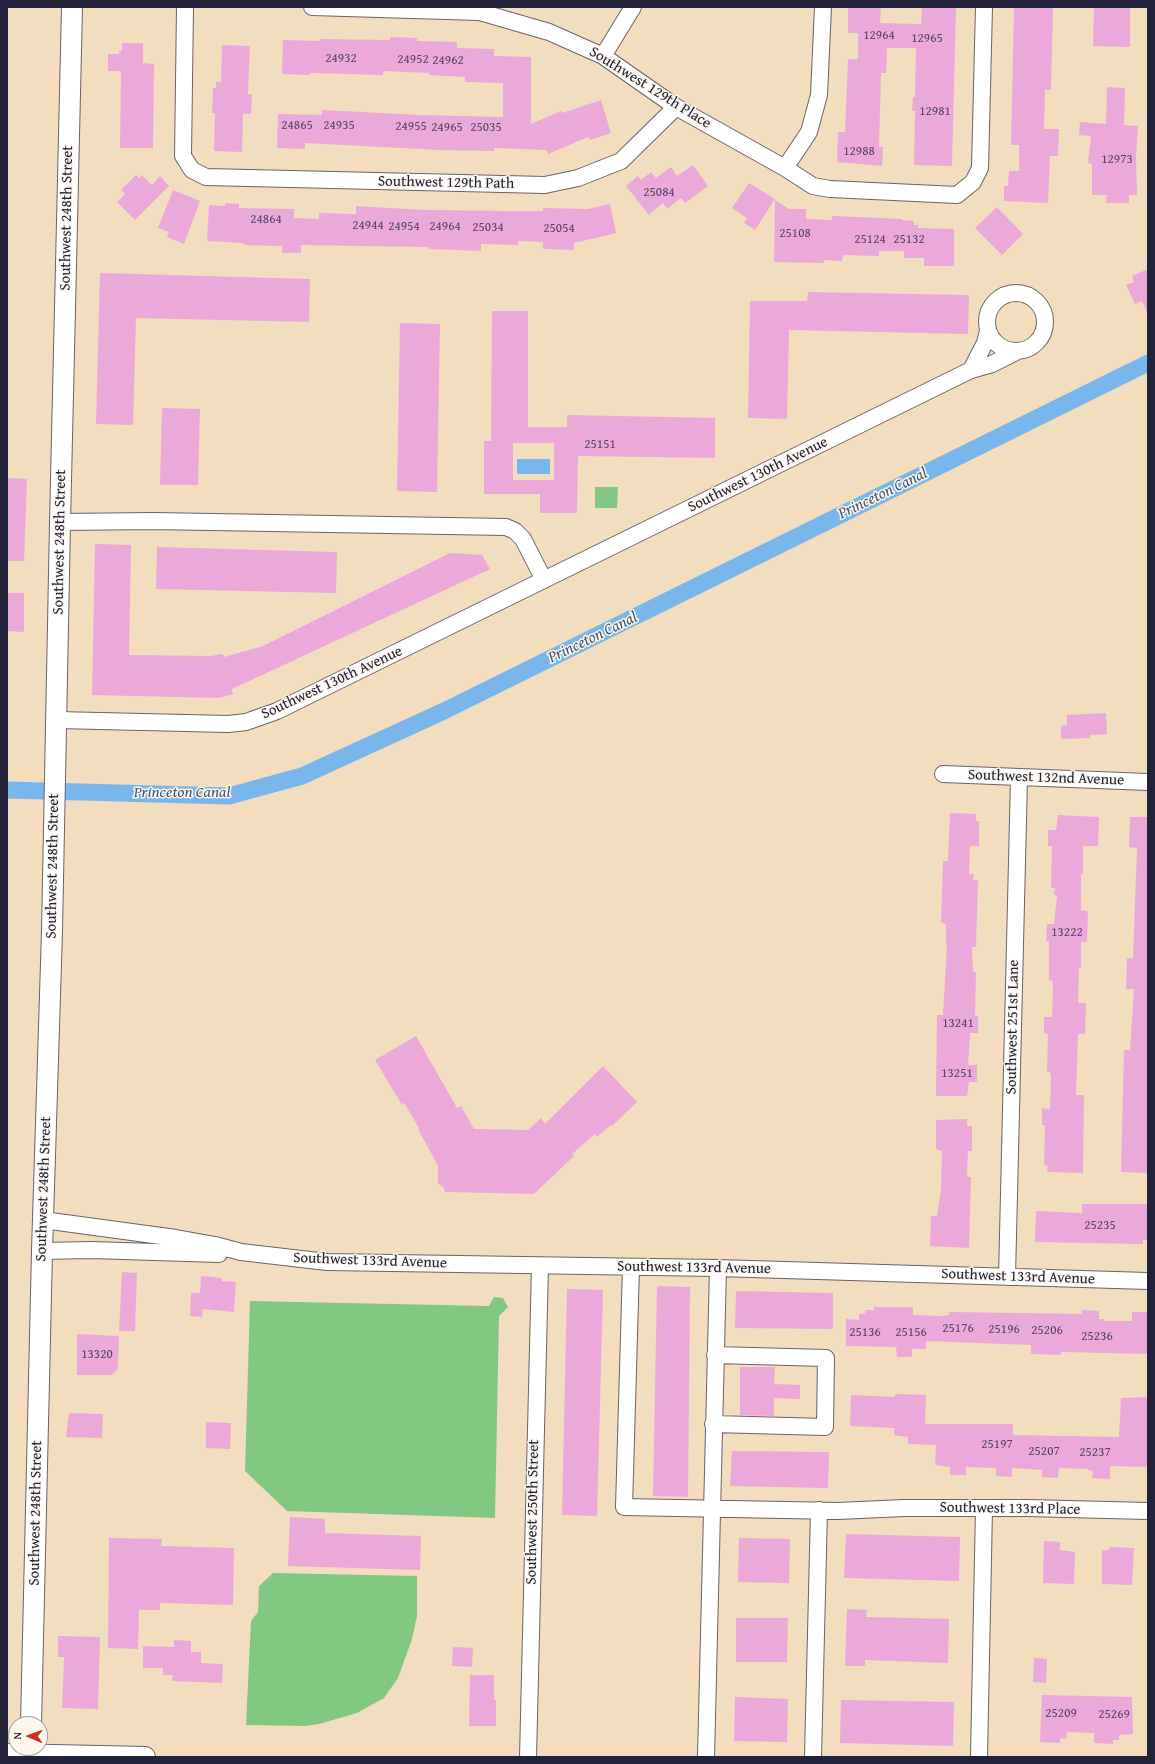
<!DOCTYPE html>
<html>
<head>
<meta charset="utf-8">
<style>
	body { margin:0 }
	#map { position:relative; width:1155px; height:1764px; overflow:hidden; background:#f2ddbe; font-family:"Gentium Book Plus",serif }
	canvas { display:block }
	.frame { position:absolute; inset:0; border:8px solid #22223b; pointer-events:none }
	.north { position:absolute; left:8px; top:1716px; width:40px; height:40px; box-sizing:border-box; background:#fbf7ec; border:1px solid #a4a2a5; border-radius:50%; rotate:272deg; font-size:11px; font-weight:700; line-height:16px; text-align:center; color:#22223b }
	.north::after { content:''; display:block; margin:auto; width:14px; height:18px; background:#c8321e; clip-path:polygon(50% 0,100% 100%,50% 72%,0 100%) }
</style>
</head>
<body>
<div id="map">
<canvas width="1155" height="1764"></canvas>
<div class="frame"></div>
<div class="north">N</div>
</div>
<script>
const ctx = document.querySelector('canvas').getContext('2d');
ctx.lineJoin = 'round';
function fill(path, color) {
  ctx.fillStyle = color;
  ctx.fill(path, 'evenodd');
}
function poly(rows) {
  const path = new Path2D();
  for (const r of rows) {
    if (r.length === 3) {
      path.moveTo(r[0] + r[2], r[1]);
      path.arc(r[0], r[1], r[2], 0, 2 * Math.PI);
      continue;
    }
    path.moveTo(r[0], r[1]);
    for (let i = 2; i < r.length; i += 2) path.lineTo(r[i], r[i + 1]);
  }
  return path;
}
function trace(path, color, width, dash) {
  ctx.strokeStyle = color;
  ctx.lineWidth = width;
  ctx.lineCap = dash ? 'butt' : 'round';
  ctx.setLineDash(dash || []);
  ctx.stroke(path);
}
function write(font, color, halo, rows, align = 'center') {
  ctx.font = font + ' "Gentium Book Plus",serif';
  ctx.lineWidth = 3;
  ctx.setLineDash([]);
  ctx.textBaseline = 'middle';
  ctx.strokeStyle = halo;
  ctx.fillStyle = color;
  for (const [text, x, y, turn = 0] of rows) {
    ctx.save();
    ctx.translate(x, y);
    ctx.rotate((+turn || 0) * Math.PI / 180);
    ctx.textAlign = isNaN(turn) ? turn : align;
    if (halo) ctx.strokeText(text, 0, 0);
    ctx.fillText(text, 0, 0);
    ctx.restore();
  }
}
fill(poly([
	[595,487,618,487,617,508,595,508],
	[494,1297,503,1298,508,1307,499,1316,495,1518,287,1511,245,1471,250,1301,489,1306],
	[273,1573,417,1576,417,1616,412,1639,398,1678,384,1698,357,1713,319,1724,306,1726,246,1725,251,1621,258,1612,259,1586]
]), '#83c882');
fill(poly([
	[517,459,550,459,550,474,517,474]
]), '#78b6eb');
trace(poly([
	[7,790,229,796,302,776,444,711,1148,363]
]), '#78b6eb', 17);
fill(poly([
	[848,7,881,7,880,23,921,24,922,7,956,7,952,166,914,165,915,111,912,111,913,97,915,97,916,48,887,48,886,73,881,73,879,147,883,147,882,166,837,162,838,132,845,132,848,59,858,59,858,33,848,33],
	[1014,7,1053,7,1051,90,1045,90,1044,129,1059,129,1058,156,1050,156,1048,203,1004,201,1004,186,1008,186,1009,171,1019,171,1019,145,1011,145],
	[1094,7,1130,7,1130,47,1093,46],
	[390,37,417,38,417,41,457,42,457,48,494,49,494,56,531,57,531,124,561,111,562,113,601,100,611,133,590,140,588,137,548,154,547,150,494,148,494,151,440,150,305,143,305,149,277,148,278,114,322,115,322,110,419,115,503,117,503,83,465,82,465,77,429,75,429,73,383,71,383,75,310,73,310,75,282,74,283,40,320,41,320,39,390,40],
	[122,43,143,43,143,63,154,64,153,148,120,148,121,71,108,71,108,54,119,54,119,51,122,51],
	[222,45,250,46,248,94,252,94,251,114,243,114,242,152,214,151,215,113,212,113,213,88,216,88,216,82,221,82],
	[1107,87,1125,88,1124,125,1138,126,1136,156,1137,195,1129,195,1129,203,1106,203,1107,195,1092,195,1092,164,1088,163,1091,136,1079,135,1080,122,1106,124],
	[693,165,708,186,685,203,681,198,667,209,663,203,649,215,626,186,638,176,641,180,651,172,656,178,671,167,677,176],
	[136,175,139,178,142,175,152,185,160,176,169,186,135,220,117,202,125,194,121,190],
	[749,183,775,199,755,230,744,223,747,218,732,208],
	[173,190,200,201,184,244,167,237,169,232,158,228],
	[775,200,789,209,806,209,806,219,832,220,832,216,902,219,902,220,914,221,914,225,918,225,918,228,954,229,954,266,924,266,924,258,904,258,904,251,879,251,879,256,843,255,842,261,824,260,824,263,774,262],
	[225,203,239,204,239,208,294,209,294,218,319,219,319,213,356,214,356,206,425,210,506,211,543,211,543,208,588,209,610,204,616,233,574,243,574,250,543,249,543,242,518,241,518,245,481,244,481,251,429,249,429,247,301,245,301,253,282,253,282,246,244,245,244,243,207,241,209,205,225,206],
	[997,207,1023,234,1002,255,975,228],
	[1148,269,1148,314,1142,301,1135,304,1126,285,1134,282,1132,276],
	[100,273,310,279,309,322,136,318,133,425,96,424],
	[808,292,969,295,968,334,789,330,787,419,748,418,750,301,807,301],
	[492,311,528,311,528,427,567,427,567,415,715,418,715,458,578,456,577,513,540,513,540,494,484,494,484,441,491,441],
	[513,443,554,443,554,480,513,480],
	[400,323,440,324,437,492,397,491],
	[162,408,200,409,198,485,160,485],
	[7,478,27,479,24,561,7,561],
	[95,544,131,545,129,655,211,656,223,654,224,657,263,646,450,553,482,555,490,569,232,689,233,694,218,698,92,695],
	[157,547,337,552,336,593,156,589],
	[7,593,24,593,24,632,7,631],
	[1106,713,1107,734,1090,735,1090,738,1061,739,1061,726,1067,725,1067,715],
	[950,813,976,814,976,821,979,821,979,846,970,846,969,874,974,874,973,880,978,880,976,947,972,947,973,972,976,972,975,1016,978,1016,978,1033,970,1033,968,1065,977,1065,977,1082,969,1082,967,1096,936,1096,937,1015,943,1015,947,946,946,946,946,924,941,923,943,861,948,861],
	[1058,815,1099,817,1098,846,1083,846,1083,874,1081,874,1081,910,1088,911,1087,942,1081,942,1081,967,1079,967,1078,1003,1086,1003,1085,1034,1078,1034,1076,1095,1084,1095,1083,1173,1047,1172,1048,1166,1044,1165,1045,1125,1042,1125,1042,1108,1050,1109,1051,1079,1050,1072,1047,1072,1048,1034,1044,1033,1044,1017,1052,1017,1053,988,1052,980,1049,981,1049,941,1046,941,1047,924,1054,924,1057,895,1054,895,1055,888,1051,888,1052,846,1048,846,1048,830,1056,830],
	[1130,817,1148,817,1148,1173,1121,1172,1124,1050,1130,1050,1134,989,1126,989,1127,958,1133,958,1137,848,1129,847],
	[416,1036,457,1108,461,1106,474,1129,528,1130,541,1118,545,1124,603,1066,637,1102,612,1126,611,1125,597,1137,595,1134,572,1154,574,1156,534,1194,445,1192,444,1188,438,1183,438,1166,418,1129,419,1128,404,1103,402,1105,375,1060],
	[967,1119,967,1126,972,1126,972,1151,968,1151,967,1177,971,1177,969,1248,930,1246,931,1216,937,1216,941,1190,942,1151,936,1149,936,1120],
	[1082,1204,1148,1204,1148,1240,1143,1240,1143,1244,1035,1242,1036,1211,1082,1213],
	[122,1272,137,1273,135,1331,119,1331],
	[201,1276,222,1278,222,1281,236,1282,234,1312,203,1309,202,1317,190,1316,191,1293,200,1293],
	[657,1286,690,1287,688,1497,653,1496],
	[567,1289,603,1290,597,1516,562,1515],
	[736,1291,833,1293,833,1329,735,1328],
	[874,1307,913,1307,913,1315,942,1316,949,1315,949,1312,1082,1314,1082,1310,1099,1311,1099,1319,1104,1319,1104,1321,1132,1321,1132,1312,1148,1312,1148,1354,1061,1352,1061,1355,1031,1354,1031,1345,926,1341,926,1349,912,1349,912,1357,897,1357,896,1347,846,1346,846,1319,859,1320,859,1314,865,1314,865,1310,874,1310],
	[77,1334,119,1336,118,1368,115,1372,111,1375,77,1375],
	[740,1367,775,1367,774,1384,800,1385,800,1399,774,1398,774,1416,740,1415],
	[895,1394,926,1395,925,1424,1013,1424,1013,1435,1119,1437,1121,1398,1148,1397,1148,1467,1110,1466,1110,1479,1092,1478,1093,1471,1088,1470,1088,1469,1059,1468,1058,1478,1042,1477,1042,1470,1012,1468,1012,1477,996,1476,996,1468,966,1467,966,1475,950,1475,950,1467,935,1465,936,1445,908,1444,908,1437,894,1435,894,1428,850,1426,851,1395,895,1397],
	[69,1413,103,1414,102,1438,66,1437],
	[206,1422,231,1423,230,1449,206,1448],
	[732,1451,829,1452,828,1488,730,1486],
	[290,1517,325,1519,325,1533,421,1536,420,1570,288,1566],
	[846,1534,960,1537,959,1581,844,1578],
	[109,1538,162,1539,161,1546,234,1548,233,1605,160,1603,160,1610,139,1610,138,1649,108,1648],
	[739,1538,790,1539,789,1583,738,1582],
	[1044,1541,1060,1542,1060,1550,1075,1552,1074,1584,1043,1583],
	[1109,1547,1134,1548,1132,1585,1102,1584,1102,1550,1109,1550],
	[847,1609,867,1610,866,1617,949,1619,948,1663,865,1660,865,1666,845,1666],
	[736,1618,788,1618,787,1662,736,1662],
	[58,1636,100,1637,98,1709,62,1708,64,1657,58,1657],
	[174,1640,191,1641,191,1652,201,1652,201,1663,223,1664,222,1683,172,1681,173,1675,163,1675,163,1668,143,1668,143,1646,174,1647],
	[453,1647,473,1648,472,1667,452,1666],
	[1034,1658,1047,1659,1046,1683,1033,1682],
	[470,1675,494,1675,494,1700,496,1700,496,1726,469,1726],
	[1042,1695,1132,1697,1133,1734,1119,1735,1119,1740,1113,1740,1113,1744,1094,1743,1094,1733,1067,1732,1066,1739,1060,1738,1060,1743,1040,1742],
	[735,1697,788,1699,787,1742,734,1741],
	[841,1700,954,1702,953,1746,840,1743]
]), '#eba9da');
const minor = poly([
	[185,7,183,156,192,170,206,177,545,185,578,178,621,161,676,107],
	[312,7,480,12,549,32,603,56,676,107,785,168,813,186,830,189,957,195,973,182,980,168,984,7],
	[603,56,633,7],
	[785,168,809,132,819,95,823,7],
	[1016,322,29],
	[971,370,985,343,988,331],
	[60,522,153,521,506,527,515,531,523,539,544,580],
	[57,720,228,724,246,722,277,711,971,370,992,364,1018,351],
	[943,774,1148,782],
	[43,1220,176,1238,215,1245,241,1252,327,1262,718,1268,1148,1281],
	[42,1251,91,1250,219,1254],
	[631,1267,624,1507,838,1511,904,1508,1027,1508,1148,1511],
	[1007,1277,1019,778],
	[713,1424,825,1427,826,1358,715,1355],
	[528,1757,540,1266],
	[706,1757,718,1268],
	[813,1757,819,1510],
	[979,1757,984,1508]
]);
const tertiary = poly([
	[31,1724,42,1251,52,931,60,523,72,7],
	[7,1754,145,1757]
]);
trace(minor, '#6b6369', 18);
trace(tertiary, '#6b6369', 22);
trace(minor, '#fff', 16);
trace(tertiary, '#fff', 20);
write('13px', '#544463', null, [
	["12964",879,36],
	["12965",927,39],
	["24932",341,59],
	["24952",413,60],
	["24962",448,61],
	["12981",935,112],
	["24865",297,126],
	["24935",339,126],
	["24955",411,127],
	["24965",447,128],
	["25035",486,128],
	["12988",859,152],
	["12973",1117,160],
	["25084",659,193],
	["24864",266,220],
	["24944",368,226],
	["24954",404,227],
	["24964",445,227],
	["25034",488,228],
	["25054",559,229],
	["25108",795,234],
	["25124",870,240],
	["25132",909,240],
	["25151",600,445],
	["13222",1067,933],
	["13241",958,1024],
	["13251",957,1074],
	["25235",1100,1226],
	["25176",958,1329],
	["25196",1004,1330],
	["25206",1047,1331],
	["25136",865,1333],
	["25156",911,1333],
	["25236",1097,1337],
	["13320",97,1355],
	["25197",997,1445],
	["25207",1044,1452],
	["25237",1095,1453],
	["25209",1061,1714],
	["25269",1114,1715]
]);
write('15px', '#22223b', '#fbf7ec', [
	["Southwest 129th Place",650,88,32],
	["Southwest 129th Path",446,183,1],
	["Southwest 248th Street",67,218,-89],
	["Southwest 130th Avenue",758,475,-26],
	["Southwest 248th Street",60,542,-89],
	["Southwest 130th Avenue",332,683,-25],
	["Southwest 132nd Avenue",1046,778,2],
	["Southwest 248th Street",53,866,-89],
	["Southwest 251st Lane",1013,1027,-89],
	["Southwest 248th Street",44,1189,-88],
	["Southwest 133rd Avenue",370,1261,2],
	["Southwest 133rd Avenue",694,1268,1],
	["Southwest 133rd Avenue",1018,1277,2],
	["Southwest 133rd Place",1010,1509,1],
	["Southwest 250th Street",533,1512,-89],
	["Southwest 248th Street",36,1513,-89]
]);
write('italic 16px', '#405679', '#fbf7ec', [
	["Princeton Canal",883,494,-26],
	["Princeton Canal",593,638,-26],
	["Princeton Canal",182,793]
]);
</script>
</body>
</html>
